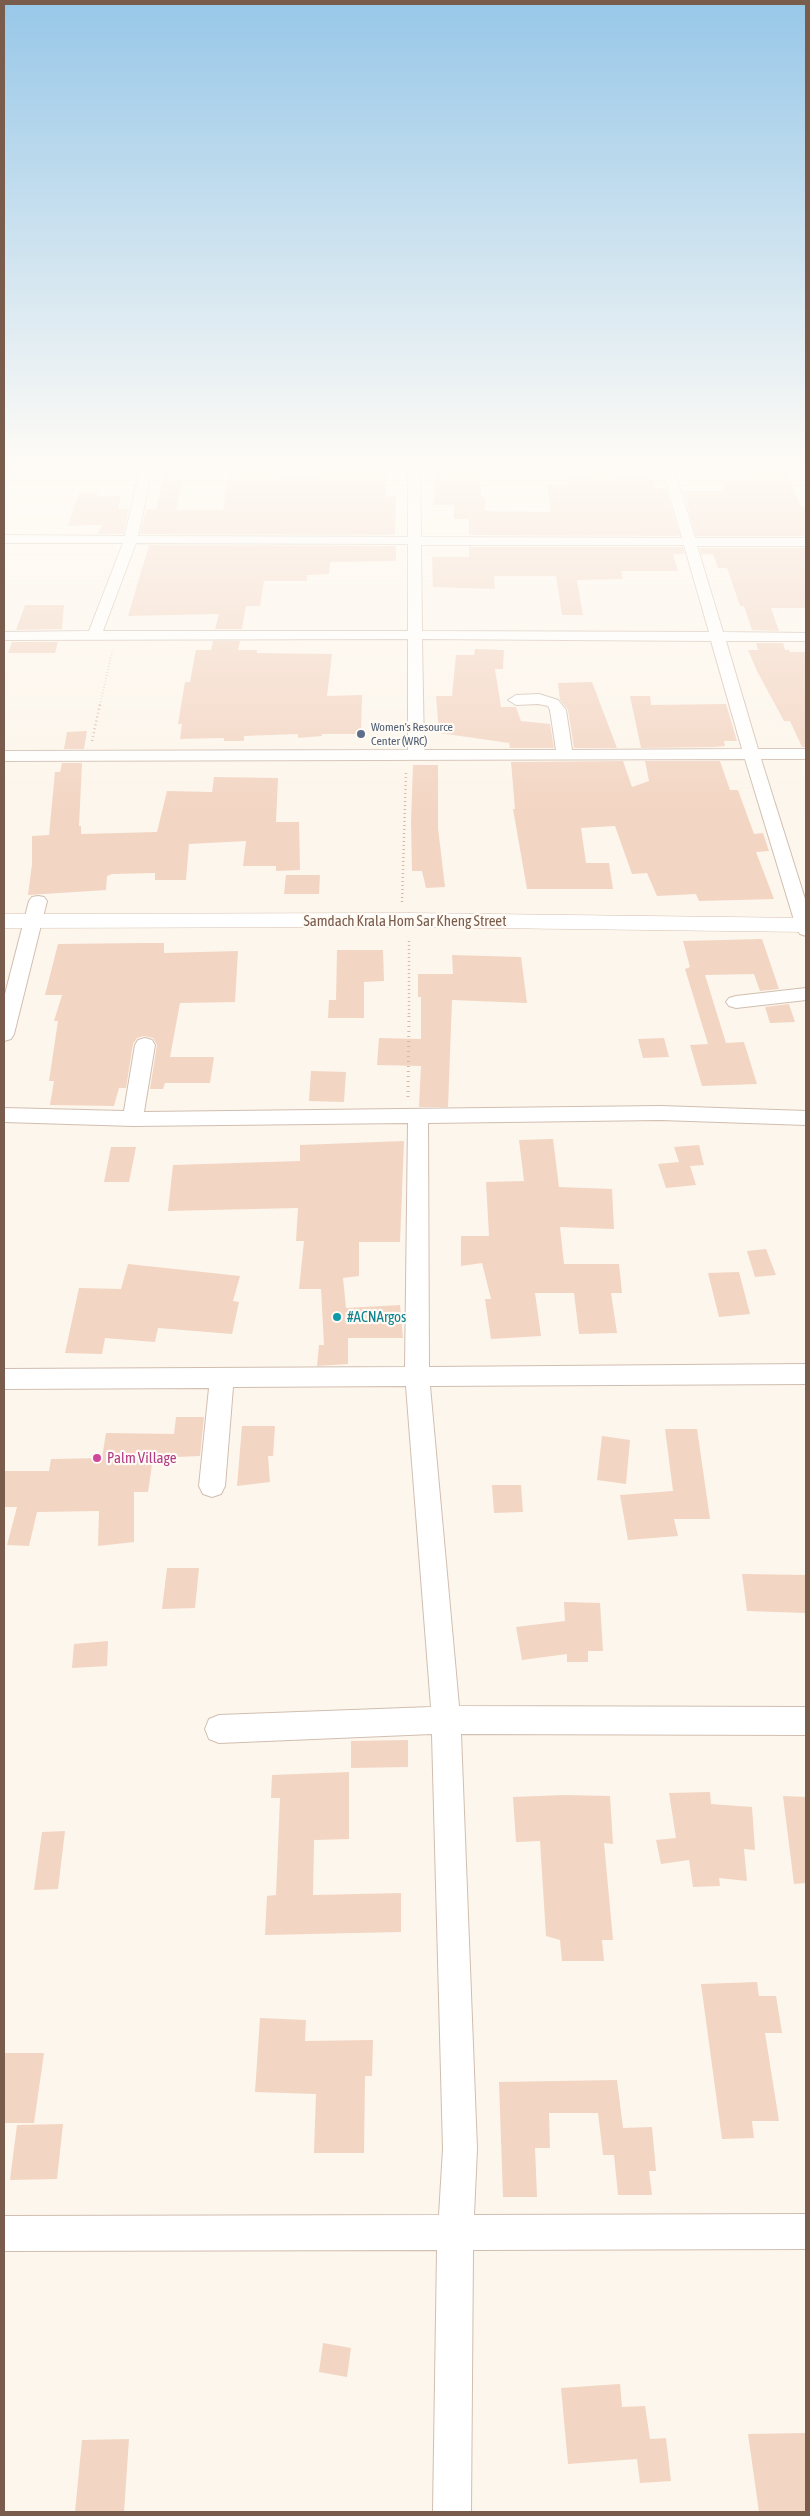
<!DOCTYPE html>
<html>
<head>
<meta charset="utf-8">
<style>
	body { margin:0 }
	#map { position:relative; width:810px; height:2516px; overflow:hidden; background:#fdf6ec; font-family:"Asap Condensed",sans-serif }
	canvas { display:block }
	.frame { position:absolute; inset:0; border:5px solid #7a5c4d; pointer-events:none }
</style>
</head>
<body>
<div id="map">
<canvas width="810" height="2516"></canvas>
<div class="frame"></div>
</div>
<script>
const ctx = document.querySelector('canvas').getContext('2d');
ctx.lineJoin = 'round';
function fill(path, color) {
  ctx.fillStyle = color;
  ctx.fill(path, 'evenodd');
}
function poly(rows) {
  const path = new Path2D();
  for (const r of rows) {
    path.moveTo(r[0], r[1]);
    for (let i = 2; i < r.length; i += 2) path.lineTo(r[i], r[i + 1]);
  }
  return path;
}
function trace(path, color, width, dash) {
  ctx.strokeStyle = color;
  ctx.lineWidth = width;
  ctx.lineCap = dash ? 'butt' : 'round';
  ctx.setLineDash(dash || []);
  ctx.stroke(path);
}
function write(font, color, halo, rows, align = 'center') {
  ctx.font = font + ' "Asap Condensed",sans-serif';
  ctx.lineWidth = 4.5;
  ctx.setLineDash([]);
  ctx.textBaseline = 'middle';
  ctx.strokeStyle = halo;
  ctx.fillStyle = color;
  for (const [text, x, y, turn = 0] of rows) {
    ctx.save();
    ctx.translate(x, y);
    ctx.rotate((+turn || 0) * Math.PI / 180);
    ctx.textAlign = isNaN(turn) ? turn : align;
    if (halo) ctx.strokeText(text, 0, 0);
    ctx.fillText(text, 0, 0);
    ctx.restore();
  }
}
fill(poly([
	[352,464,386,464,386,496,396,496,395,535,140,534,146,509,156,509,166,466,186,466,176,510,223,510,230,465,278,465,277,473,321,473,321,470,352,470],
	[435,469,480,469,481,497,485,497,485,511,551,512,547,485,569,485,567,474,588,474,587,469,617,470,617,476,652,476,655,488,664,488,667,491,680,536,469,535,469,519,454,519,454,505,434,505],
	[742,471,787,472,801,507,806,507,806,536,696,536,683,491,725,491,722,481,746,481],
	[79,493,98,493,97,496,121,496,118,509,129,509,124,534,98,534,102,525,68,526],
	[149,545,396,546,396,561,330,562,329,574,307,575,307,581,264,581,260,606,246,606,242,629,215,629,219,614,128,616],
	[469,547,683,547,685,554,673,554,678,571,621,571,623,579,577,580,583,615,562,615,556,576,494,576,495,589,433,587,432,557,469,557],
	[700,548,806,548,806,608,771,608,779,631,752,630,744,606,740,606,727,568,718,568,713,554,701,554],
	[25,605,64,605,62,629,16,630],
	[213,641,240,641,238,650,257,650,257,653,332,654,327,696,362,695,361,734,322,734,322,736,298,738,298,734,244,736,244,741,224,741,224,738,180,739,182,724,178,724,185,682,190,682,196,650,211,650],
	[12,642,58,642,55,653,8,653],
	[756,643,783,643,785,650,789,650,790,652,806,652,806,747,802,747,790,721,784,721,757,671,748,650,758,650],
	[475,649,504,650,503,669,495,669,501,707,516,707,521,721,550,724,554,748,510,748,509,743,439,733,436,696,452,696,456,655,474,655],
	[592,682,617,748,574,748,568,710,560,700,558,683],
	[630,696,650,696,651,705,726,704,737,741,724,741,725,746,715,747,641,748],
	[87,731,84,749,64,749,67,732],
	[623,761,632,787,649,781,645,761,720,761,730,790,738,790,754,834,763,833,769,851,756,852,774,899,699,901,696,894,657,896,647,873,632,874,615,826,581,828,586,863,609,863,613,889,527,889,513,809,515,809,511,762],
	[62,763,82,763,79,826,81,826,81,834,157,832,167,791,212,792,214,777,278,778,276,822,299,822,300,870,276,871,276,866,243,866,246,841,189,844,186,880,155,880,155,873,112,874,107,876,106,890,28,895,32,864,32,836,49,835,55,772,60,772],
	[413,765,438,765,438,828,445,887,426,888,422,871,412,871,411,822],
	[286,875,320,875,319,894,284,894],
	[762,939,779,989,760,991,754,974,705,975,726,1043,744,1042,757,1084,702,1086,690,1045,708,1044,685,969,690,967,683,941],
	[145,943,164,943,164,953,238,951,235,1002,180,1003,170,1057,214,1057,210,1083,165,1083,163,1089,150,1089,157,1045,153,1038,144,1036,137,1038,133,1044,126,1088,119,1088,114,1106,50,1105,54,1081,49,1081,58,1021,54,1021,62,995,45,995,58,944],
	[337,950,383,950,384,981,364,982,364,1018,328,1018,329,1000,336,1000],
	[452,955,521,957,527,1003,452,1000,448,1107,419,1107,421,1066,377,1065,379,1038,421,1039,421,997,418,997,418,974,453,974],
	[789,1004,795,1022,770,1023,765,1007],
	[664,1038,669,1057,643,1058,638,1039],
	[311,1071,346,1072,344,1102,309,1101],
	[553,1139,559,1187,612,1189,614,1229,560,1227,564,1264,619,1264,622,1293,611,1293,617,1333,579,1334,574,1293,535,1293,541,1336,491,1339,485,1299,491,1299,482,1263,461,1266,461,1236,489,1236,486,1182,524,1181,519,1140],
	[404,1141,400,1242,359,1242,359,1276,343,1278,346,1308,400,1305,403,1338,348,1338,348,1364,317,1366,319,1345,324,1345,321,1289,299,1289,304,1241,296,1241,298,1208,168,1211,173,1165,300,1161,300,1145],
	[699,1145,704,1165,690,1166,696,1185,666,1188,658,1164,679,1162,674,1147],
	[111,1147,136,1147,129,1182,104,1182],
	[766,1249,776,1275,755,1277,747,1251],
	[128,1264,240,1276,233,1301,239,1302,232,1334,158,1328,155,1342,105,1338,102,1354,65,1353,79,1288,121,1289],
	[739,1272,750,1314,719,1317,708,1273],
	[176,1417,204,1417,200,1456,153,1458,148,1492,134,1492,134,1542,98,1546,99,1511,37,1512,29,1546,7,1545,17,1507,4,1507,4,1471,49,1471,51,1459,102,1458,106,1433,174,1434],
	[242,1426,275,1426,273,1456,268,1456,270,1482,237,1486],
	[665,1429,697,1429,710,1519,674,1519,678,1536,628,1540,620,1495,673,1491],
	[602,1436,630,1440,626,1484,597,1480],
	[492,1485,521,1485,523,1512,494,1513],
	[167,1568,199,1568,195,1608,162,1609],
	[742,1574,806,1575,806,1613,747,1611],
	[564,1602,600,1603,603,1651,588,1651,588,1662,567,1662,567,1654,522,1660,516,1627,565,1621],
	[108,1641,107,1666,72,1668,74,1644],
	[408,1740,408,1767,351,1768,351,1741],
	[349,1772,349,1839,314,1840,313,1895,401,1893,401,1932,265,1935,267,1896,276,1895,280,1798,271,1798,272,1775],
	[710,1792,711,1804,752,1807,755,1850,744,1849,747,1881,719,1878,720,1886,693,1887,689,1860,661,1864,656,1840,676,1838,669,1793],
	[565,1795,610,1796,613,1844,604,1843,613,1940,602,1940,604,1961,562,1961,560,1940,546,1936,540,1841,516,1842,513,1797],
	[783,1796,806,1797,806,1883,794,1884],
	[65,1831,58,1889,34,1890,42,1832],
	[757,1982,759,1996,776,1996,782,2033,765,2033,779,2121,752,2121,754,2138,722,2139,701,1984],
	[260,2018,306,2020,305,2041,373,2040,372,2076,365,2076,364,2153,314,2153,316,2094,255,2092],
	[4,2053,44,2053,34,2123,4,2123],
	[617,2080,623,2128,652,2127,656,2171,649,2171,652,2195,618,2195,614,2155,603,2155,598,2113,549,2113,550,2148,535,2148,537,2197,503,2197,499,2082],
	[63,2124,57,2179,10,2180,17,2125],
	[323,2343,351,2348,347,2377,319,2372],
	[620,2384,622,2407,645,2406,650,2439,666,2438,671,2481,640,2483,637,2459,568,2464,561,2388],
	[806,2433,806,2512,759,2512,748,2434],
	[129,2439,124,2512,75,2512,82,2440]
]), '#f3d5c3');
const street = poly([
	[142,460,154,460,138,536,408,537,408,460,420,460,421,537,682,538,661,464,649,464,643,460,753,460,747,464,673,464,695,538,806,538,806,546,697,546,723,632,806,633,806,641,726,641,758,749,806,749,806,759,761,759,806,902,806,936,800,934,797,930,745,759,4,761,4,751,408,750,408,639,4,640,4,632,89,631,123,543,4,543,4,535,125,536,142,460],
	[136,543,408,544,408,631,103,631,136,543],
	[421,545,684,545,709,632,422,631,421,545],
	[422,639,711,641,742,749,572,750,566,710,558,700,539,694,516,695,508,700,516,705,538,704,548,706,550,710,556,750,424,750,422,639],
	[38,896,44,897,47,901,14,1034,11,1039,4,1041,4,998,29,901,32,897,38,896],
	[806,988,806,1000,736,1008,729,1006,726,1002,729,998,736,996,806,988],
	[145,1038,152,1040,155,1045,144,1112,661,1106,806,1111,806,1125,661,1120,428,1123,429,1367,806,1364,806,1384,430,1386,459,1706,806,1707,806,1735,461,1734,477,2149,474,2215,806,2214,806,2249,473,2250,471,2512,433,2512,437,2250,4,2251,4,2216,439,2215,443,2149,432,1734,219,1743,209,1739,205,1729,209,1719,219,1715,431,1707,406,1386,233,1387,225,1486,221,1494,212,1497,203,1494,199,1486,209,1388,4,1389,4,1369,405,1367,408,1123,133,1126,4,1122,4,1108,124,1111,135,1045,138,1040,145,1038]
]);
const secondary = poly([
	[409,913,806,918,806,932,409,927,4,928,4,914,409,913]
]);
trace(street, '#d1beb0', 2);
trace(secondary, '#d6c0b0', 1);
trace(poly([
	[100,705,112,652]
]), '#d9b8a5', 2, [0.5, 2.5]);
trace(poly([
	[92,741,100,704],
	[402,902,406,772],
	[409,1014,409,938]
]), '#d9b8a5', 2.5, [1, 3]);
trace(poly([
	[408,1097,409,1013]
]), '#d9b8a5', 3, [1, 4]);
fill(street, '#fff');
fill(secondary, '#fff');
const sky = ctx.createLinearGradient(0, 0, 0, 813);
sky.addColorStop(0, '#97c7e8');
sky.addColorStop(0.57, '#fefbf6');
sky.addColorStop(1, '#fefbf600');
ctx.fillStyle = sky;
ctx.fillRect(0, 0, 810, 813);
for (const [x, y, r, color] of [
	[361,734,5,"#5c6f8a"],
	[337,1317,5,"#0f9aa8"],
	[97,1458,5,"#d1479c"]
]) {
  const dot = new Path2D();
  dot.arc(x, y, r, 0, 2 * Math.PI);
  ctx.fillStyle = color;
  ctx.fill(dot);
  trace(dot, '#fffaf3', 2);
}
write('12px', '#4e5e75', '#fffaf3', [
	["Women's Resource",371,727],
	["Center (WRC)",371,741]
], 'left');
write('15px', '#7a5c4d', '#fffaf3', [
	["Samdach Krala Hom Sar Kheng Street",405,921]
]);
write('15px', '#0d838f', '#fffaf3', [
	["#ACNArgos",347,1317]
], 'left');
write('15px', '#b23c85', '#fffaf3', [
	["Palm Village",107,1458]
], 'left');
</script>
</body>
</html>
